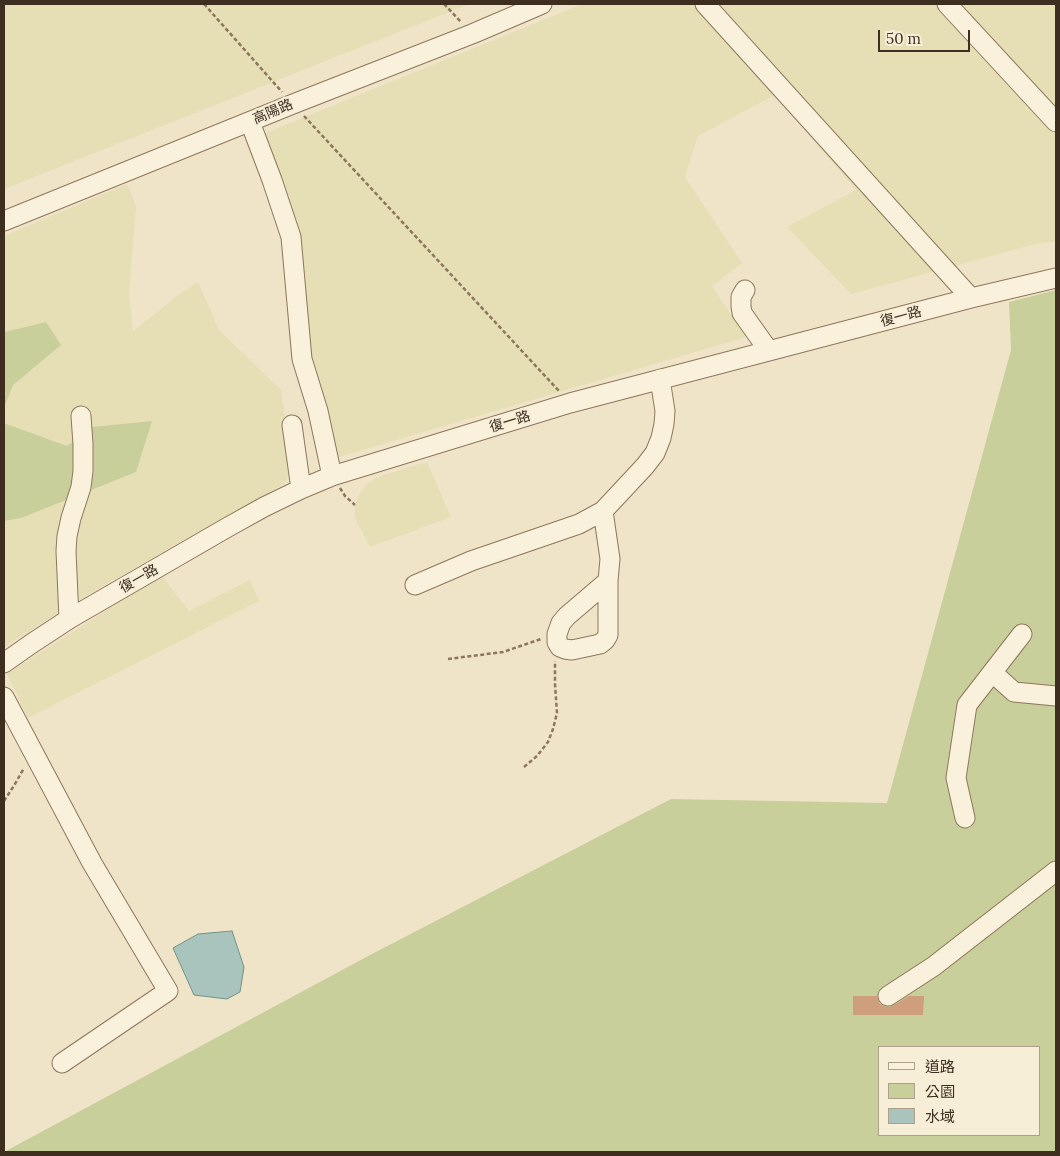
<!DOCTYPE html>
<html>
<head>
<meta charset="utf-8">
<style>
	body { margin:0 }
	#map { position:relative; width:1060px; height:1156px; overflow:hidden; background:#f0e4c8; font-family:Lora,"Noto Sans TC",serif }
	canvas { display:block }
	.frame { position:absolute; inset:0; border:5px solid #3d2e20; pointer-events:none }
	.legend { position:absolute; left:878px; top:1046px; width:162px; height:90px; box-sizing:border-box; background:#f7eed8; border:1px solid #ada18e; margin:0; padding:6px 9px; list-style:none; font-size:15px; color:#3d2e20 }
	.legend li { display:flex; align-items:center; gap:10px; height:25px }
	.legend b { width:25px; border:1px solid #ada18e }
	.scale { position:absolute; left:878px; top:30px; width:92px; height:22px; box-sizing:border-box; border:2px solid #3d2e20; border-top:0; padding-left:6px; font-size:15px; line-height:18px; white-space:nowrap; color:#3d2e20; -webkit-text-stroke:4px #f7eed8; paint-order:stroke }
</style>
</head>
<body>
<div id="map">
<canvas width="1060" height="1156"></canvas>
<div class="frame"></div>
<ul class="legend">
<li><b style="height:6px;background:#faf1dc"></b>道路</li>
<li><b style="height:14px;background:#c9cf9b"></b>公園</li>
<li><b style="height:14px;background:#a9c4bc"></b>水域</li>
</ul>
<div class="scale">50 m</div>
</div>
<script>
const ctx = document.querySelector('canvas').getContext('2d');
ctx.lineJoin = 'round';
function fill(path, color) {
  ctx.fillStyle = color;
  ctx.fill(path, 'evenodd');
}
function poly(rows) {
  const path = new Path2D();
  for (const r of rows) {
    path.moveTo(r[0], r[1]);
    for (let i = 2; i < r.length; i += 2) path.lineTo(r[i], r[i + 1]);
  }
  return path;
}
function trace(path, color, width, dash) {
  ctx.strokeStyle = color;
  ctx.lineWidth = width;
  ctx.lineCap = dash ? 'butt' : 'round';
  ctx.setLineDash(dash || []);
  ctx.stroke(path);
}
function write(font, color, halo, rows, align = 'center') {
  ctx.font = font + ' Lora,"Noto Sans TC",serif';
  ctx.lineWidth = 4.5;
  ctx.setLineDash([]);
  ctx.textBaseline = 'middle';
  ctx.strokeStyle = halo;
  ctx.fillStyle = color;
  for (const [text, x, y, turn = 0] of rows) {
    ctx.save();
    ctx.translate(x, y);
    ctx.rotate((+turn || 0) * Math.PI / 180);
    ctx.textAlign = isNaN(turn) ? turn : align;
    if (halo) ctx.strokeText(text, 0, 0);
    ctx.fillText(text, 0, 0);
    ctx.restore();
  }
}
fill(poly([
	[4,4,469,4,4,189],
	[582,4,1056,4,1056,241,1036,244,851,294,787,227,856,190,775,95,698,136,685,177,742,263,712,286,746,337,335,458,307,351,263,134],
	[127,184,136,206,129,294,133,331,181,293,198,282,219,330,281,390,291,466,289,475,284,483,271,492,196,533,84,597,4,647,4,521,21,518,92,427,67,446,4,423,4,408,12,385,61,345,45,322,4,332,4,236],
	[427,462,451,517,370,547,355,518,355,505,359,495,367,484,377,477],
	[161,575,189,611,250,580,259,601,28,718,7,674]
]), '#e6deb5');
fill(poly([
	[1056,290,1056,1152,4,1152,370,955,671,799,887,803,1011,350,1009,302],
	[879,1047,1039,1047,1039,1135,879,1135],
	[46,322,61,345,13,385,4,408,4,332],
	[152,421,136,472,21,518,4,521,4,423,67,446,92,427]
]), '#c9cf9b');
const water = poly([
	[232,931,244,967,240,992,227,999,194,995,173,948,198,934,232,931]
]);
fill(water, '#a9c4bc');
trace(water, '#6f938a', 1);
fill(poly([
	[853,996,877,996,879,1003,883,1006,888,1007,894,1005,909,996,924,996,923,1015,853,1015]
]), '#cf9f7d');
const minor = poly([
	[705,4,971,298],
	[947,4,1056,122],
	[250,122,272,180,291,237,302,359,318,411,332,476],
	[4,221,293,104,472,34,542,4],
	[745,290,741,297,741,306,742,313,769,351],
	[292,425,301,489],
	[603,511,610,559,608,581,567,616,561,623,557,634,557,642,560,647,565,649,572,650,600,644,605,640,608,635,608,581],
	[415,585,471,561,579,524,603,511,645,466,655,453,661,438,664,424,665,411,660,379],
	[69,619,66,551,67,536,71,518,81,487,83,471,83,444,81,416],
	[4,663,31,644,69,619,228,527,264,507,301,489,332,476,570,403,971,298,1056,278],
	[993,673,1014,692,1056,696],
	[4,697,92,863,168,991,62,1063],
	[965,818,956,778,967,705,1022,634],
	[888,996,934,966,1056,871]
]);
trace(minor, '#8d765c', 21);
trace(poly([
	[204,4,282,92],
	[444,4,461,22],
	[304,116,559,391],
	[340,488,345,496,355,505],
	[448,659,503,652,541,639],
	[524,767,537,756,548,742,553,729,557,713,555,684,555,661],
	[4,801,15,784,24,768]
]), '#8d765c', 2.5, [4, 2.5]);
trace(minor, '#faf1dc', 19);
write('14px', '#3d2e20', '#f7eed8', [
	["高陽路",273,112,-23],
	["復一路",901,317,-15],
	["復一路",510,422,-17],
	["復一路",139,579,-30]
]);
</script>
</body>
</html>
